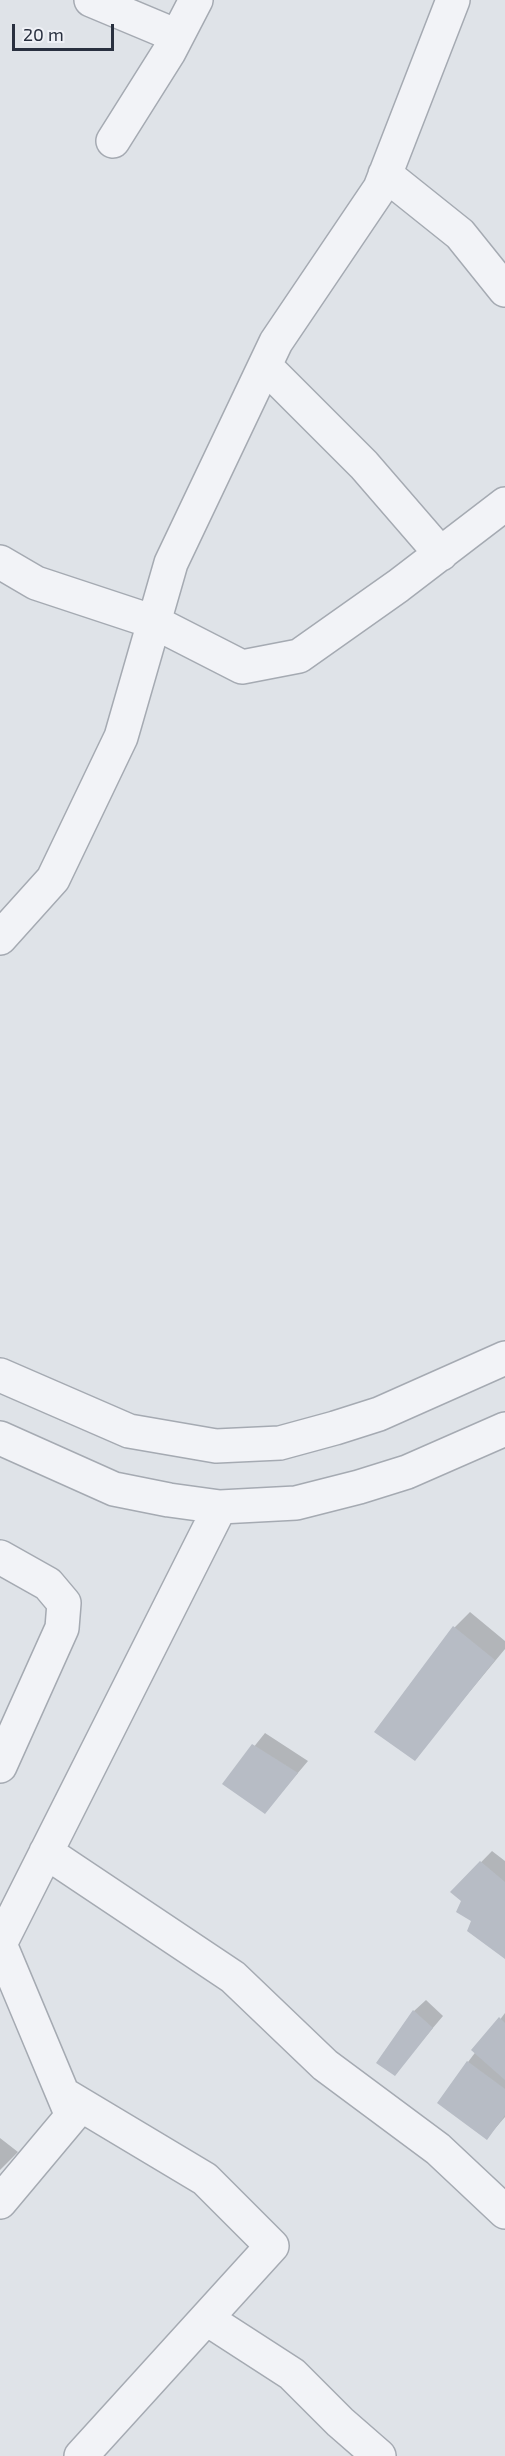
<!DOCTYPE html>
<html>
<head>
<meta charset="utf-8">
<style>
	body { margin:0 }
	#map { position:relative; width:505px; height:2456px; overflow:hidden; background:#dfe3e8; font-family:"Exo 2",sans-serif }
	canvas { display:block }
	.scale { position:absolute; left:12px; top:24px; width:102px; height:27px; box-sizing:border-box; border:3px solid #29303f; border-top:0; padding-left:8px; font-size:18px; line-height:21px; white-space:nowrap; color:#29303f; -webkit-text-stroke:4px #eff1f6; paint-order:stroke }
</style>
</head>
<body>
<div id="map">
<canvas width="505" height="2456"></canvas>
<div class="scale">20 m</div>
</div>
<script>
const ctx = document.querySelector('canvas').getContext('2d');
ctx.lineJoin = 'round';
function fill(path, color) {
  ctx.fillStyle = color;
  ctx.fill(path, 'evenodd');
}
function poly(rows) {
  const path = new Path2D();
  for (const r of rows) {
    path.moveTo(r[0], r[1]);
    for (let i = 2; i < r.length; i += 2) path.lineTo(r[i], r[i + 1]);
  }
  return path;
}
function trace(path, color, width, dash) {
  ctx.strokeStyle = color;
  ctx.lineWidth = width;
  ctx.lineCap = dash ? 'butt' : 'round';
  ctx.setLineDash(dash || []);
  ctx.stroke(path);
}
fill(poly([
	[470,1612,505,1641,505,1649,414,1759,376,1732,455,1627],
	[265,1733,308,1761,265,1812,224,1784],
	[492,1851,505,1861,505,1957,473,1921,463,1901,452,1892],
	[426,2000,443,2016,394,2074,378,2062,414,2011],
	[505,2013,505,2117,487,2138,468,2062],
	[0,2138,18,2152,0,2170]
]), '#0003');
fill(poly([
	[453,1626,495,1660,415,1761,374,1732],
	[252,1744,298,1773,265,1814,222,1784],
	[480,1861,505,1882,505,1959,467,1931,471,1921,456,1912,461,1901,450,1892],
	[413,2010,433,2028,395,2076,376,2063],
	[499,2017,505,2023,505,2080,471,2050],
	[467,2061,505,2089,505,2115,487,2140,437,2103]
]), '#b7bcc5');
const minor = poly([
	[91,0,177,36],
	[113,141,169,52,196,0],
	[385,174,460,234,505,290],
	[265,366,364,465,441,554],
	[0,562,36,583,154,622,242,667,299,656,398,586,505,504],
	[0,938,53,879,121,737,171,563,276,342,380,188,453,0],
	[0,1375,129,1431,216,1446,280,1443,335,1428,379,1414,505,1358],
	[0,1438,114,1489,169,1500,220,1507,296,1503,359,1487,407,1472,505,1429],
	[0,1557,48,1584,64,1603,62,1628,0,1766],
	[46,1852,233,1977,325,2065,438,2149,505,2212],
	[63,2094,205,2179,272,2246,81,2456],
	[0,2202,72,2116,0,1944,220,1507],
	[207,2319,292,2374,340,2422,379,2456]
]);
trace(minor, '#a5aab2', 36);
trace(minor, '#f2f3f7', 33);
</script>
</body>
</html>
